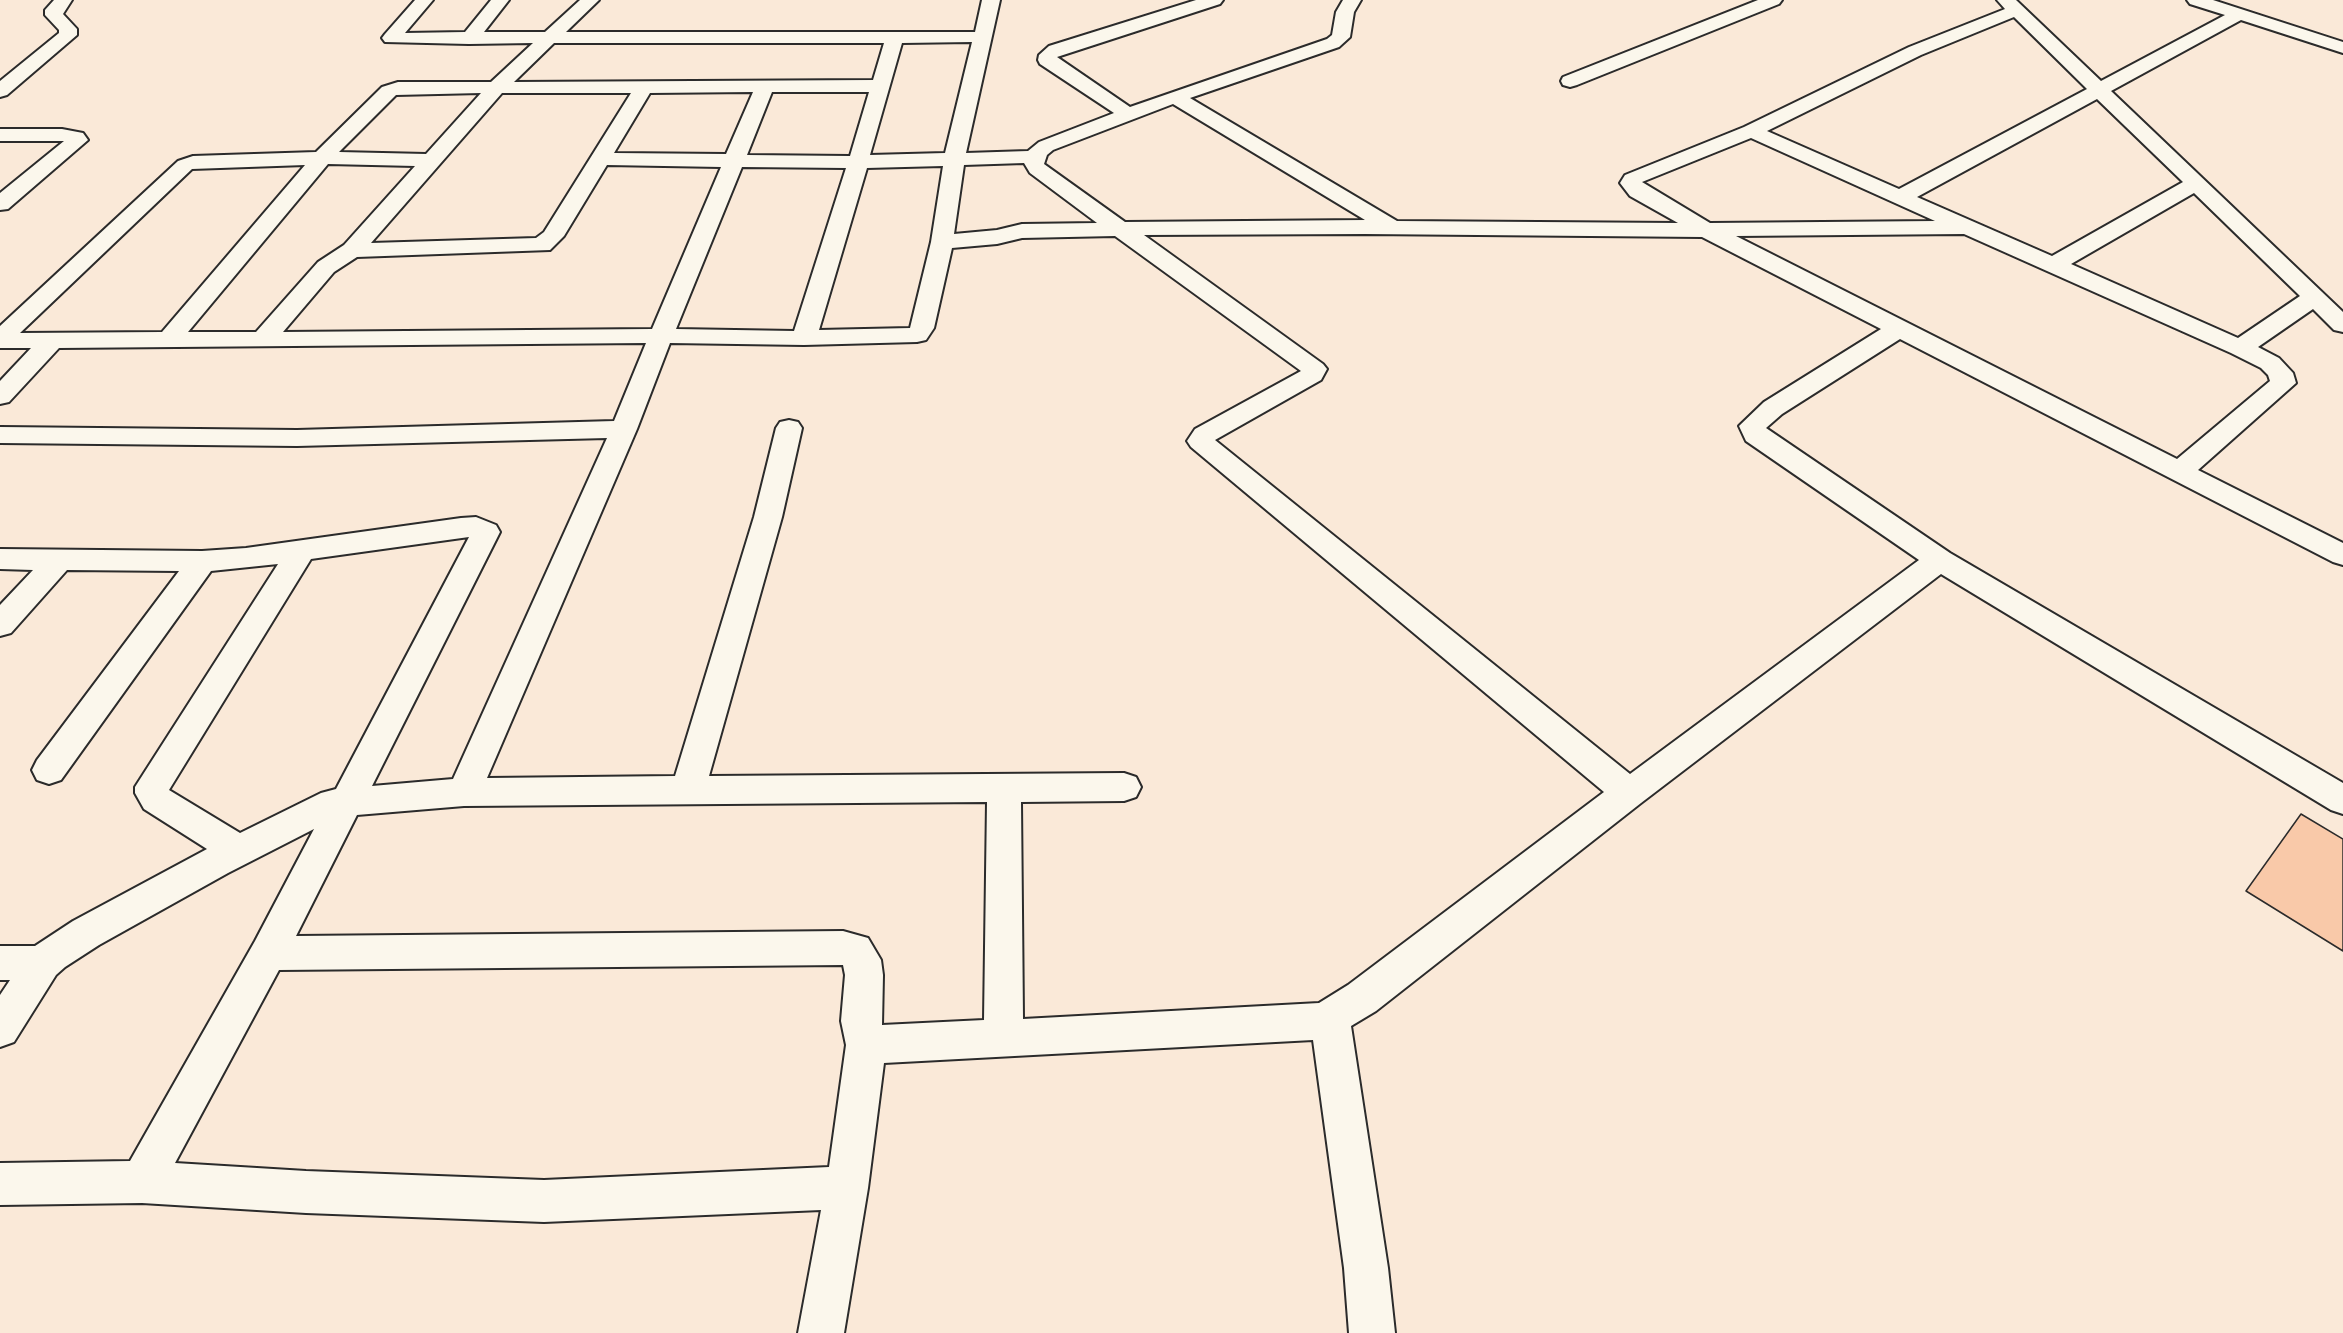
<!DOCTYPE html>
<html>
<head>
<meta charset="utf-8">
<style>
	body { margin:0 }
	canvas { display:block; background:#fae9d8 }
</style>
</head>
<body>
<canvas width="2343" height="1333"></canvas>
<script>
const ctx = document.querySelector('canvas').getContext('2d');
ctx.lineJoin = 'round';
function fill(path, color) {
  ctx.fillStyle = color;
  ctx.fill(path, 'evenodd');
}
function poly(rows) {
  const path = new Path2D();
  for (const r of rows) {
    path.moveTo(r[0], r[1]);
    for (let i = 2; i < r.length; i += 2) path.lineTo(r[i], r[i + 1]);
  }
  return path;
}
function trace(path, color, width, dash) {
  ctx.strokeStyle = color;
  ctx.lineWidth = width;
  ctx.lineCap = dash ? 'butt' : 'round';
  ctx.setLineDash(dash || []);
  ctx.stroke(path);
}
const building = poly([
	[2301,814,2343,839,2343,951,2246,891,2301,814]
]);
fill(building, '#f9c9a9');
trace(building, '#2b2b2b', 1.5);
const street = poly([
	[54,0,72,0,63,14,77,29,77,35,7,95,0,97,0,81,59,33,59,30,45,15,45,10,54,0],
	[415,0,433,0,405,33,465,32,491,0,509,0,484,32,545,32,580,0,599,0,566,32,975,32,982,0,1000,0,966,153,1028,151,1039,142,1114,113,1040,64,1038,60,1039,55,1049,46,1196,0,1223,0,1220,4,1057,57,1130,107,1327,39,1332,35,1336,12,1343,0,1361,0,1354,12,1350,37,1339,47,1190,98,1397,221,1678,223,1630,196,1620,183,1625,175,1744,127,1909,47,2005,9,1997,0,2016,0,2101,81,2225,15,2190,4,2187,0,2213,0,2343,42,2343,53,2241,20,2111,91,2343,312,2343,332,2334,330,2313,309,2258,347,2279,358,2293,373,2296,383,2198,470,2343,543,2343,565,2333,562,1900,339,1782,414,1766,428,1950,553,2343,783,2343,814,2331,810,1941,574,1641,803,1376,1011,1351,1026,1388,1268,1395,1333,1349,1333,1344,1268,1313,1040,884,1063,868,1188,844,1333,798,1333,821,1210,544,1222,306,1213,142,1203,0,1205,0,1163,130,1161,255,941,314,829,228,873,99,945,65,967,56,975,14,1042,0,1047,0,995,10,980,0,980,0,946,35,946,73,921,207,849,144,809,135,793,135,787,278,564,211,571,61,780,49,784,37,780,32,770,37,760,179,571,67,570,11,633,0,636,0,605,33,570,0,569,0,549,202,551,246,548,461,518,476,517,496,525,500,532,372,786,453,779,607,438,297,446,0,443,0,427,297,430,614,421,646,343,59,348,9,402,0,404,0,381,31,348,0,348,0,326,178,161,193,156,316,152,382,87,398,82,491,82,533,43,469,44,385,42,382,38,385,34,415,0],
	[2014,17,2087,89,1899,189,1767,131,1921,55,2014,17],
	[972,42,945,153,870,155,902,43,972,42],
	[554,43,884,43,873,80,514,82,554,43],
	[753,92,726,154,614,153,650,93,753,92],
	[772,92,869,92,850,156,747,155,772,92],
	[481,93,426,154,339,152,396,95,481,93],
	[502,93,631,93,544,232,536,238,371,243,502,93],
	[2097,99,2183,182,2052,256,1917,197,2097,99],
	[1173,104,1365,220,1125,222,1044,164,1047,155,1053,150,1173,104],
	[1751,138,1935,221,1710,223,1642,182,1751,138],
	[1024,163,1030,173,1097,223,1022,224,997,230,954,234,964,165,1024,163],
	[328,164,415,166,344,245,318,262,256,332,188,332,328,164],
	[305,165,162,332,20,333,192,169,305,165],
	[607,165,721,167,652,329,283,332,334,272,357,257,550,250,564,236,607,165],
	[943,166,931,242,910,328,819,330,867,168,943,166],
	[742,167,846,168,794,331,676,329,742,167],
	[2194,193,2300,296,2238,338,2071,264,2194,193],
	[1365,234,1702,237,1881,329,1764,402,1739,426,1746,441,1919,560,1630,774,1215,440,1321,380,1327,369,1323,364,1144,235,1365,234],
	[1964,234,2231,353,2261,368,2268,375,2270,381,2177,459,1736,236,1964,234],
	[1115,236,1301,371,1195,429,1187,441,1191,447,1604,792,1348,985,1319,1003,1023,1019,1021,802,1124,801,1136,797,1141,787,1136,777,1124,773,709,776,782,517,802,428,798,422,789,420,780,422,776,428,754,517,675,776,487,778,637,429,670,343,804,345,917,342,926,340,934,328,952,248,997,244,1022,238,1115,236],
	[469,537,336,789,321,793,240,833,169,790,311,559,469,537],
	[987,802,984,1020,882,1025,883,975,881,960,868,938,843,931,296,936,357,815,464,806,987,802],
	[843,965,845,975,841,1021,846,1045,829,1167,544,1180,306,1171,175,1163,279,970,843,965],
	[1758,0,1782,0,1779,4,1577,85,1570,87,1563,85,1561,81,1563,77,1758,0],
	[0,129,62,129,83,133,88,140,8,209,0,210,0,193,64,141,0,141,0,129]
]);
trace(street, '#2b2b2b', 4);
fill(street, '#fbf7ec');
</script>
</body>
</html>
